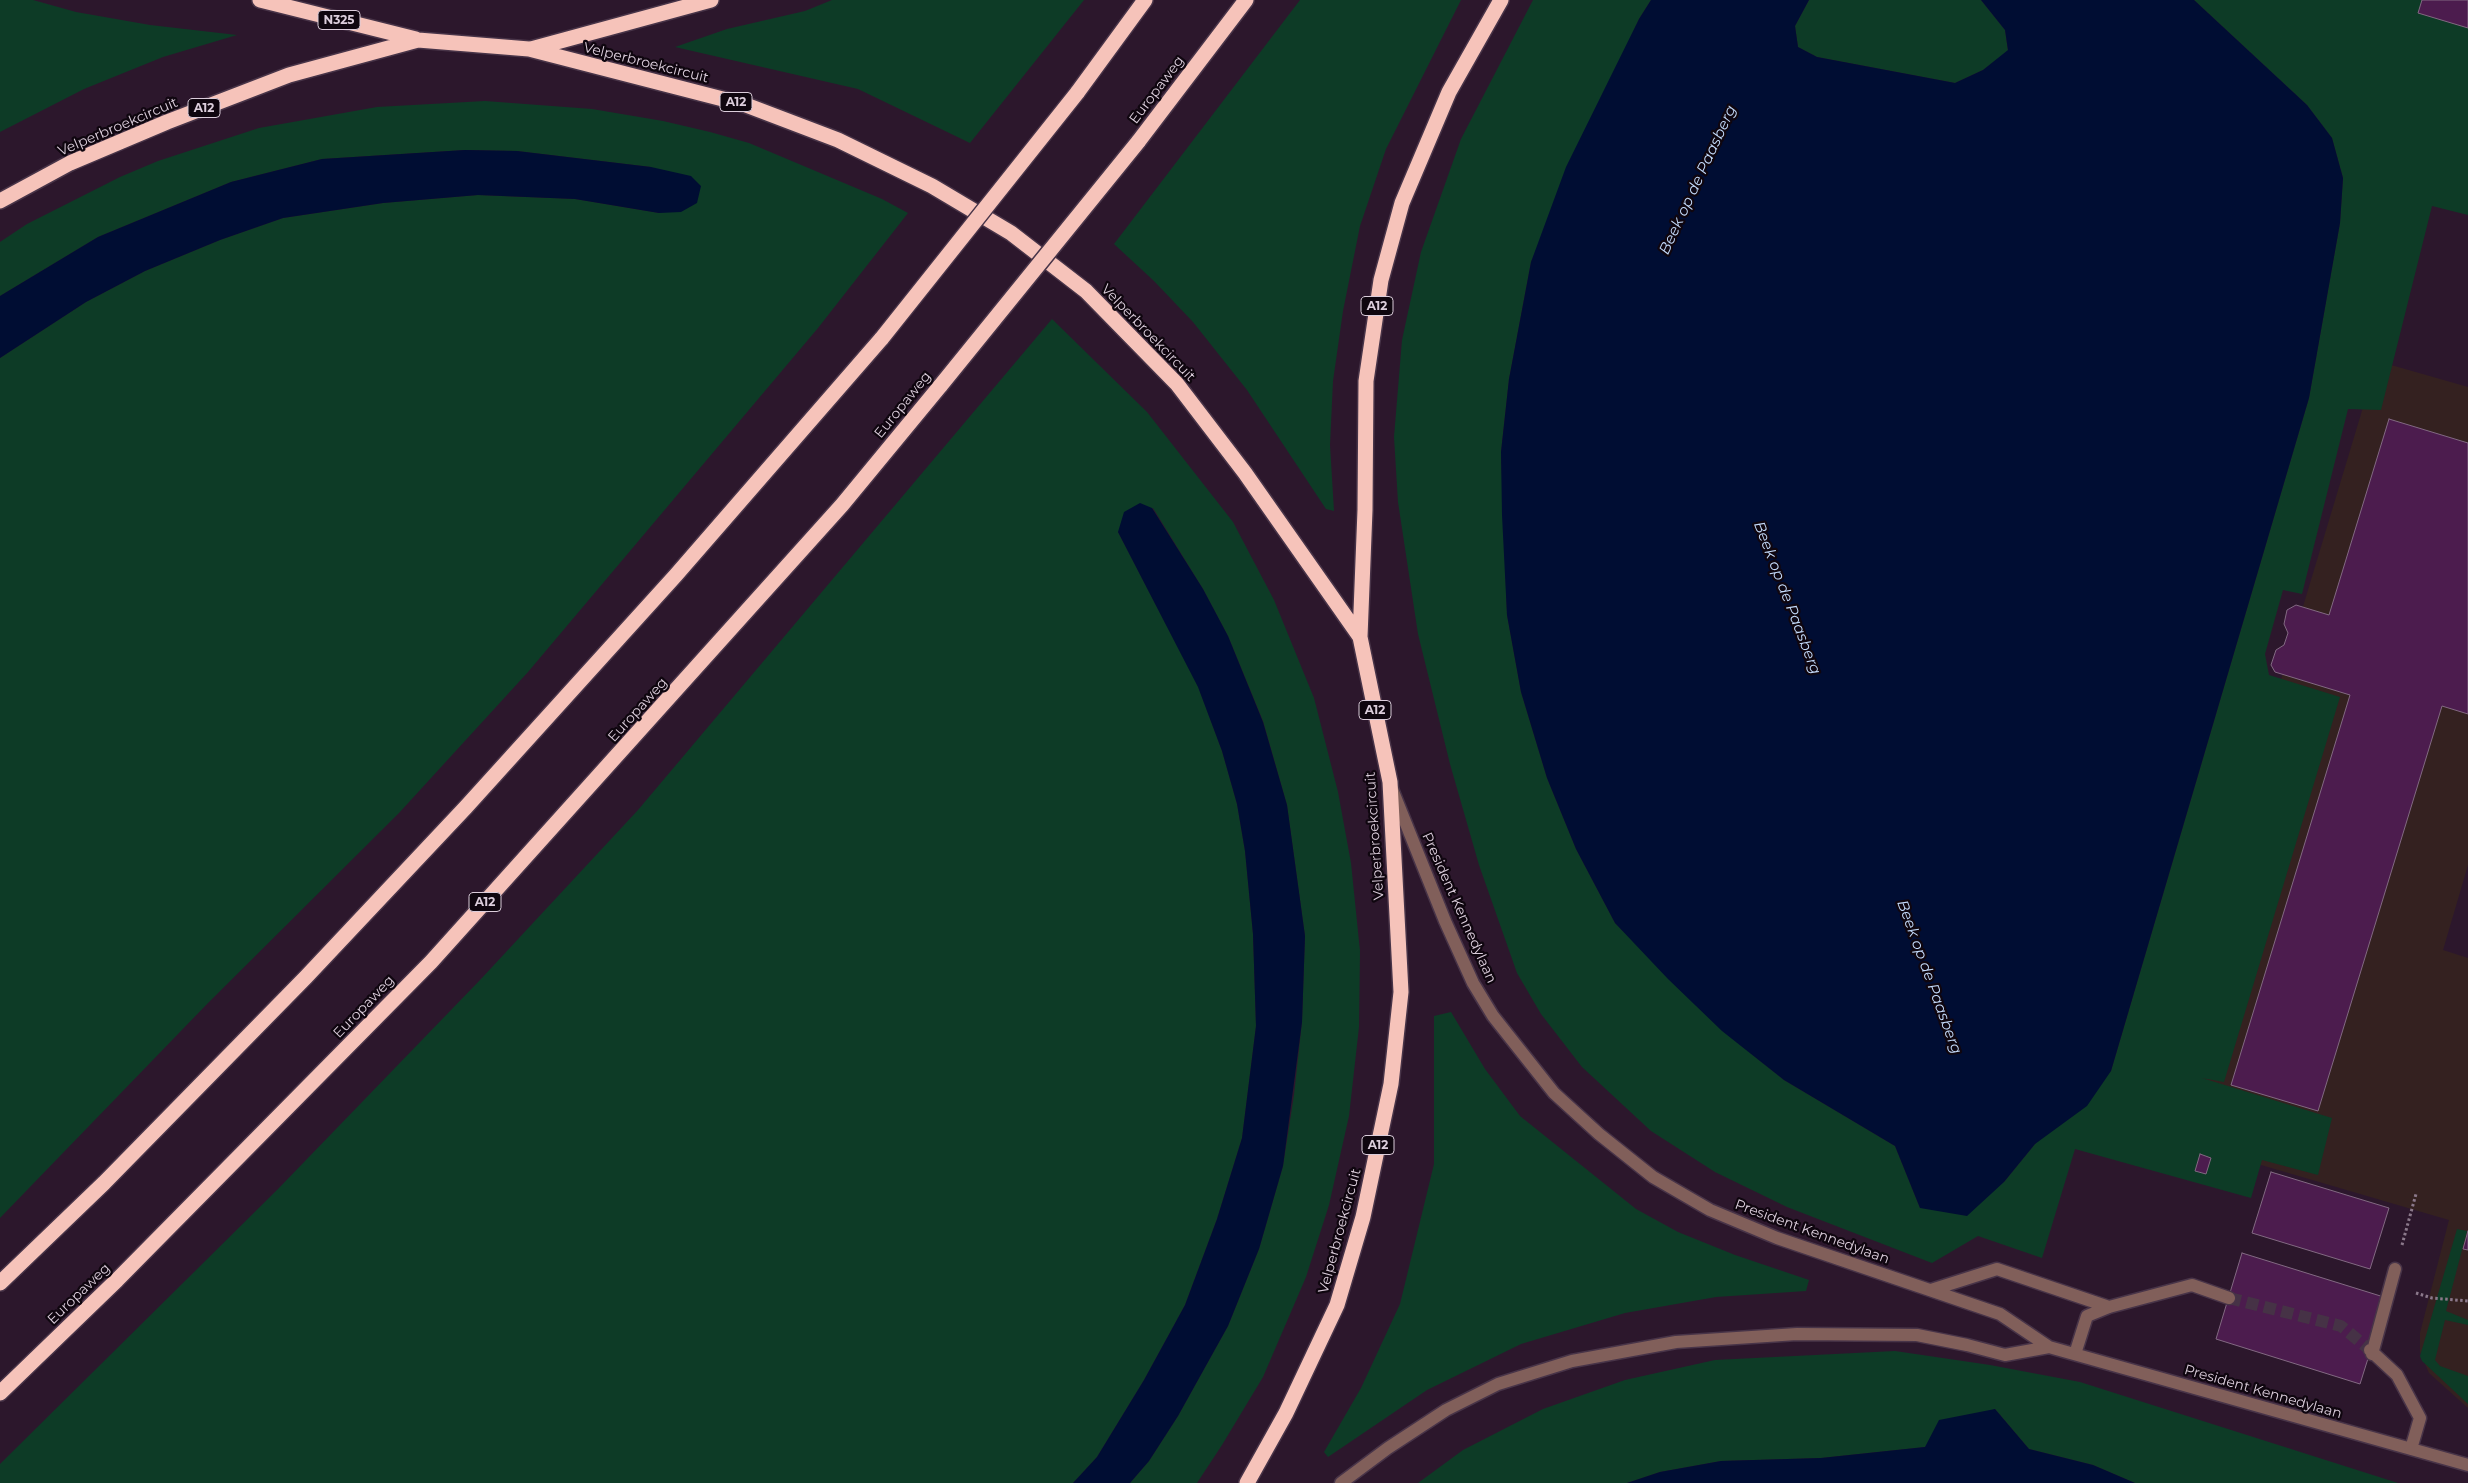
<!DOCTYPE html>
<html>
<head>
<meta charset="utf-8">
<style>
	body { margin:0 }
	canvas { display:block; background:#2c172c }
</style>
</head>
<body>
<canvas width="2468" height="1483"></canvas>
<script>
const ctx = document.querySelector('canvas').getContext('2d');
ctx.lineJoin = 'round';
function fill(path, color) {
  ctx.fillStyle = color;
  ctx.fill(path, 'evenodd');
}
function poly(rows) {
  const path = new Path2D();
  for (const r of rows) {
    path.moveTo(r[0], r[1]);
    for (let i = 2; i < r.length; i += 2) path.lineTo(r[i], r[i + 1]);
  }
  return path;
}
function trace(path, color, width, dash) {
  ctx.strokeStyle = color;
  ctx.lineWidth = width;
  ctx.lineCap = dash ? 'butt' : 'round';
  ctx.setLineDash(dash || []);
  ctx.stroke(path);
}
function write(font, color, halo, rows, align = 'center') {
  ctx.font = font + ' Montserrat,sans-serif';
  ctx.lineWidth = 4.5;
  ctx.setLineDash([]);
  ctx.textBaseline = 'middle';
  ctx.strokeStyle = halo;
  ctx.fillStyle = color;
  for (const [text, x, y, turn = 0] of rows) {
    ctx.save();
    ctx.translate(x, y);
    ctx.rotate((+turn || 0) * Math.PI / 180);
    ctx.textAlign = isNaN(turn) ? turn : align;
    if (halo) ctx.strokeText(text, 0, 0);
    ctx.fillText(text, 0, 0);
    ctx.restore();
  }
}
fill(poly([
	[2377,361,2468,387,2468,865,2443,950,2468,958,2468,1408,2429,1373,2420,1352,2420,1333,2449,1220,2145,1131]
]), '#342120');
fill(poly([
	[0,0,33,0,76,12,150,25,237,35,163,57,84,89,0,132],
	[832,0,1084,0,970,143,858,89,675,47,727,29,805,11],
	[1300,0,1461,0,1386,149,1360,226,1343,311,1333,381,1330,445,1334,511,1326,509,1247,390,1193,322,1154,281,1114,244],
	[1533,0,1651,0,1639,19,1531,262,1509,379,1501,452,1507,615,1521,692,1547,778,1576,849,1615,923,1723,1031,1784,1080,1895,1146,1920,1208,2004,1182,2035,1144,2111,1071,2309,398,2340,223,2343,178,2332,138,2307,105,2194,0,2468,0,2468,215,2432,206,2381,410,2348,409,2302,594,2283,590,2265,654,2269,675,2340,697,2224,1082,2202,1078,2332,1118,2318,1175,2262,1160,2251,1198,2075,1149,2042,1258,1978,1236,1932,1263,1787,1207,1715,1172,1651,1131,1582,1067,1541,1014,1517,973,1479,865,1450,764,1418,634,1398,502,1394,437,1402,340,1421,252,1461,139],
	[1809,0,1981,0,2005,30,2008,51,1983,70,1955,83,1817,57,1798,47,1795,26],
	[485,101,592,109,663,121,710,132,749,143,882,199,908,213,818,328,528,672,399,813,208,1003,0,1218,0,358,86,302,145,271,220,240,283,218,383,203,478,195,575,199,659,213,651,167,517,151,465,150,322,159,231,182,98,237,0,296,0,242,27,224,120,177,158,161,259,128,377,107],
	[1052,319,1147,412,1233,522,1274,600,1314,698,1338,792,1351,863,1360,951,1359,1027,1349,1116,1329,1205,1306,1277,1263,1377,1222,1445,1197,1483,1130,1483,1149,1461,1178,1416,1228,1326,1259,1249,1283,1166,1294,1095,1302,1022,1305,936,1287,805,1263,721,1228,636,1203,589,1153,508,1118,532,1198,686,1222,751,1237,804,1245,851,1253,934,1256,1026,1242,1138,1217,1219,1185,1305,1144,1380,1097,1457,1073,1483,0,1483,0,1464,278,1189,480,980,638,810],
	[1451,1012,1485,1069,1520,1116,1636,1209,1678,1232,1735,1255,1809,1280,1806,1291,1716,1297,1625,1313,1521,1344,1427,1390,1328,1457,1324,1452,1361,1388,1400,1304,1434,1164,1434,1016],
	[2457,1229,2467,1231,2446,1311,2468,1320,2468,1325,2445,1320,2435,1360,2440,1366,2468,1376,2468,1404,2422,1361,2420,1356],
	[1895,1351,1990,1365,2080,1382,2398,1483,2135,1483,2093,1465,2029,1449,1995,1409,1925,1447,1821,1458,1721,1461,1660,1472,1627,1483,1418,1483,1463,1450,1543,1409,1625,1380,1715,1360]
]), '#0d3b26');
fill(poly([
	[1651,0,1809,0,1795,26,1798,47,1817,57,1955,83,1983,70,2008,50,2005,30,1981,0,2194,0,2307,105,2332,138,2343,178,2340,223,2309,398,2111,1071,2087,1106,2035,1144,2004,1182,1967,1216,1920,1208,1895,1146,1784,1080,1722,1031,1668,979,1615,923,1576,849,1547,778,1521,692,1507,615,1502,515,1501,452,1509,379,1531,262,1566,167,1639,19],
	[465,150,517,151,651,167,691,176,701,186,697,203,681,212,659,213,575,199,478,195,383,203,283,218,220,240,145,271,86,302,0,358,0,296,98,237,231,182,322,159],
	[1140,503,1152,508,1203,589,1228,636,1263,722,1287,805,1305,936,1302,1022,1283,1166,1259,1249,1228,1326,1178,1416,1149,1461,1130,1483,1073,1483,1097,1457,1144,1380,1185,1305,1217,1219,1242,1138,1256,1026,1253,934,1245,851,1237,804,1222,751,1198,687,1118,532,1124,512],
	[1995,1409,2029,1449,2093,1465,2135,1483,1627,1483,1660,1472,1721,1461,1821,1458,1925,1447,1939,1420]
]), '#000d33');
const building = poly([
	[2422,0,2468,0,2468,28,2418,13,2422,0],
	[2389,419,2468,443,2468,714,2442,706,2318,1111,2231,1085,2350,695,2275,672,2271,665,2276,650,2284,645,2288,633,2284,624,2287,610,2296,605,2329,615,2389,419],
	[2200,1154,2211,1158,2206,1174,2195,1171,2200,1154],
	[2271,1172,2389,1208,2370,1269,2252,1233,2271,1172],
	[2468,1231,2468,1250,2463,1249,2468,1231],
	[2242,1253,2387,1298,2360,1384,2216,1339,2242,1253]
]);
fill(building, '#4c1c4e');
trace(building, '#826982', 1);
trace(poly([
	[2229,1298,2341,1326,2370,1350]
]), '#463246', 12, [12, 6]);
const minor = poly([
	[1392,789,1445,921,1473,983,1493,1016,1554,1093,1599,1134,1653,1177,1710,1210,1777,1238,2000,1314,2049,1347,2468,1465],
	[1931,1290,1997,1269,2109,1307],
	[2370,1350,2397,1375,2420,1418,2411,1449],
	[2075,1354,2087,1316,2109,1307,2192,1285,2229,1298],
	[2372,1354,2395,1269],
	[1341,1483,1388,1448,1446,1410,1498,1384,1572,1361,1676,1342,1797,1334,1917,1335,1967,1345,2005,1355,2049,1347]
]);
const highway = poly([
	[260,0,416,39],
	[531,49,711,0],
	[1077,93,1145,0],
	[1138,142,1246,0],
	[0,201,70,163,167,122,289,75,418,40,529,49,746,105,838,140,932,186,1011,233,1086,291,1177,384,1245,473,1360,637,1390,782,1401,992,1391,1084,1363,1217,1337,1305,1286,1413,1247,1483],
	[1360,637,1365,510,1366,381,1381,280,1402,203,1449,92,1501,0],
	[0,1283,104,1183,306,977,466,807,676,575,882,338],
	[0,1393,117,1280,431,962,842,505,941,385]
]);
trace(minor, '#483448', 15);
trace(highway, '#483448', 18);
trace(poly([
	[2402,1245,2416,1194],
	[2416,1293,2432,1298,2468,1301]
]), '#8b798b', 3, [2.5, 2.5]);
trace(minor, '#815f5a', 12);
trace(highway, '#f6c3ba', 15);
const highwayBridge = poly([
	[882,338,1077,93],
	[941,385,1138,142]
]);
trace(highwayBridge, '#483448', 18, []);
trace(highwayBridge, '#f6c3ba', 15);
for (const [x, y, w] of [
	[339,20,42],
	[736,102,32],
	[204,108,32],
	[1377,306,32],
	[1375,710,32],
	[485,902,32],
	[1378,1145,32]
]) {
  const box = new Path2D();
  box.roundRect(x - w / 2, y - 9.5, w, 19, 4);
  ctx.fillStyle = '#0f060f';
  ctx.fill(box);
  trace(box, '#dbcddb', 1);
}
write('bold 12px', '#dbcddb', null, [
	["N325",339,20],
	["A12",736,102],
	["A12",204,108],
	["A12",1377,306],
	["A12",1375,710],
	["A12",485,902],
	["A12",1378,1145]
]);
write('14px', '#dbcddb', '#0f060f', [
	["Velperbroekcircuit",646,63,14],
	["Europaweg",1157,90,-53],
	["Velperbroekcircuit",118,127,-23],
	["Velperbroekcircuit",1148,333,46],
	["Europaweg",903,405,-51],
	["Europaweg",638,710,-48],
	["Velperbroekcircuit",1375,836,-94],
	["President Kennedylaan",1459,908,66],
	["Europaweg",364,1007,-46],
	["Velperbroekcircuit",1340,1231,-75],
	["President Kennedylaan",1812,1232,20],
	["Europaweg",79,1294,-44],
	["President Kennedylaan",2263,1392,16]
]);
write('italic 15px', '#c4dbfc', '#0f060f', [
	["Beek op de Paasberg",1698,180,-65],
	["Beek op de Paasberg",1787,598,69],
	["Beek op de Paasberg",1929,977,70]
]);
</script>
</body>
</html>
